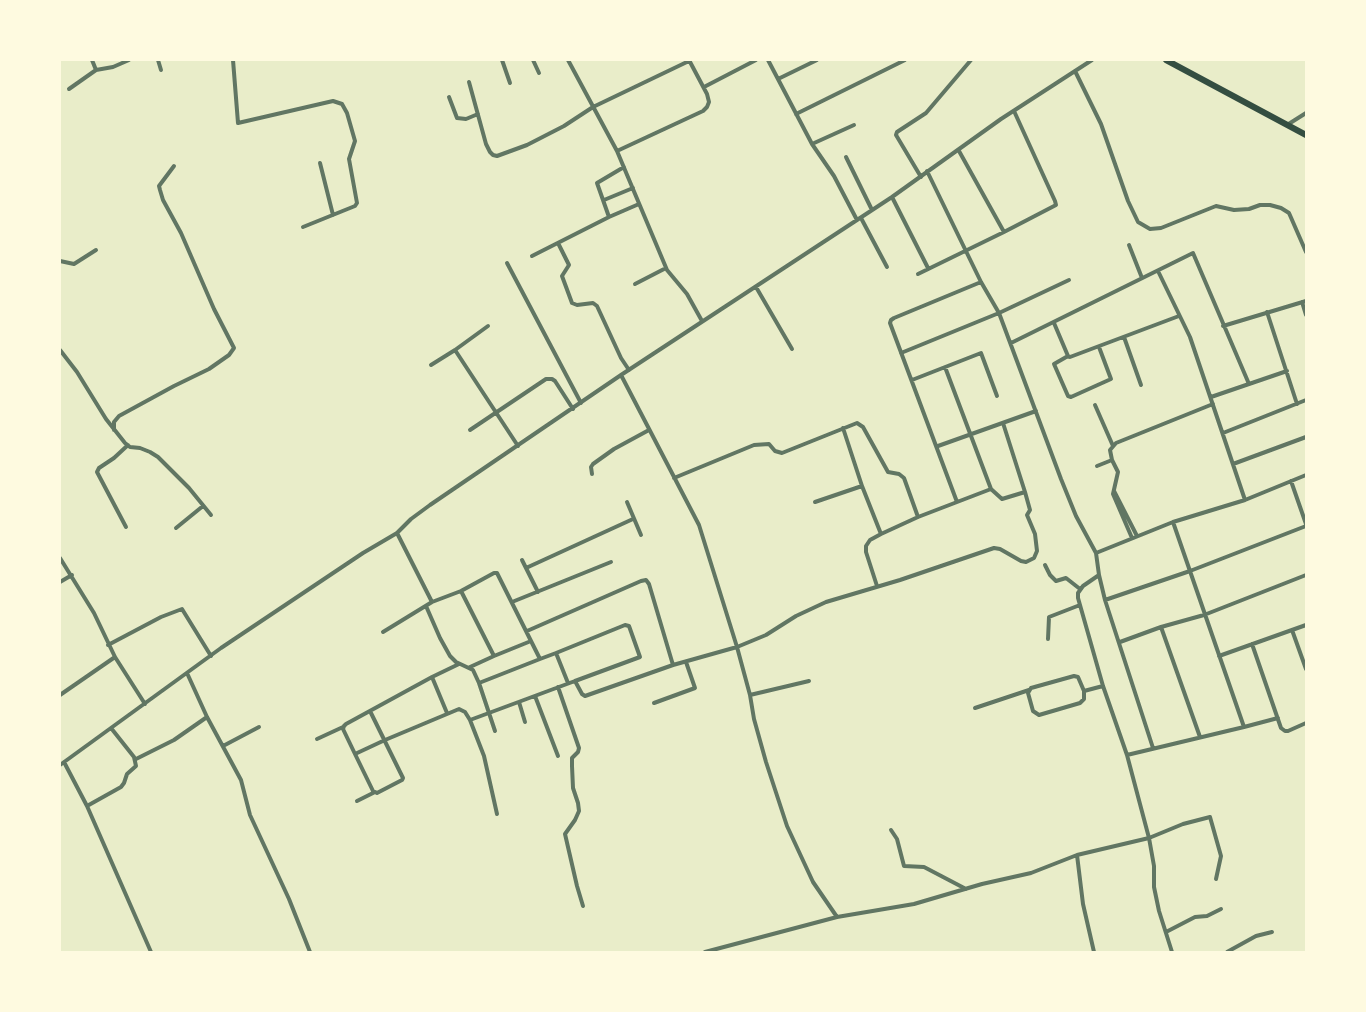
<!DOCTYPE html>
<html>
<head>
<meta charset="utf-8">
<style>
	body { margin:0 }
	#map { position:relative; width:1366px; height:1012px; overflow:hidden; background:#e9edc9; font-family:Barlow,sans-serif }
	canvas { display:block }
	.frame { position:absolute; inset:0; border:61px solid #fefae0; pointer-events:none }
</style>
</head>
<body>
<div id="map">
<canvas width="1366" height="1012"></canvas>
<div class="frame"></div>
</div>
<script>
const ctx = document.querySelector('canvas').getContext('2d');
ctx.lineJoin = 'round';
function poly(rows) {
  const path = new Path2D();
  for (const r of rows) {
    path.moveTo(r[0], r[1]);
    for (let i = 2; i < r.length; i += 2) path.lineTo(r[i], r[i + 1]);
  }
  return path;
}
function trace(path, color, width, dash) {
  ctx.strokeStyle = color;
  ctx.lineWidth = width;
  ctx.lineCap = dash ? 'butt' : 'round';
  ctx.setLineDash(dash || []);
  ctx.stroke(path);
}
trace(poly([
	[92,60,96,70,113,67,129,60],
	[158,60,161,70],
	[233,60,238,123,333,101,342,104,347,113,355,141,349,159,357,203,355,206,303,227],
	[502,60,510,83],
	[533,60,539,73],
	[568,60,617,151,667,270,687,294,702,321],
	[768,60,812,144,834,176,857,220],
	[1075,71,1101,124,1128,201,1138,222,1150,229,1161,228,1216,206,1234,210,1249,209,1260,205,1270,205,1281,208,1289,213,1306,252],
	[778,79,817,60],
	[469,82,486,144,490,152,493,155,497,156,527,145,564,126,593,107,689,61],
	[704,87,756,60],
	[69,89,96,70],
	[449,97,457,118,466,119,478,114],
	[796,114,905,60],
	[1287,125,1306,113],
	[812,144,854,125],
	[617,151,703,111,707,107,709,102,707,94,689,60],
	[959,151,1004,232],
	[846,157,872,210],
	[320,163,333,215],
	[927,171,981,282,999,313,1061,479,1076,516,1096,553,1173,522,1245,500,1306,475],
	[921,177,896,135,897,132,926,113,971,60],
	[892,197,928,268],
	[604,200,633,188],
	[609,217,639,204],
	[861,218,887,267],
	[558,243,569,265,562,276,572,303,577,305,593,303,597,306,621,358,629,370],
	[1129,245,1142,278],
	[532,256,609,217,597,183,624,167],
	[60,261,74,264,96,250],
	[507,263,581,403],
	[1158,271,1190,337,1245,500],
	[918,274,1004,232,1056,205,1055,201,1014,111],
	[635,284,666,268],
	[756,287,792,349],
	[1302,302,1306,315],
	[1267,312,1297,404],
	[1054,323,1068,356,1070,357,1179,316],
	[488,326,455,350,518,446],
	[1223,326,1306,301],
	[1124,337,1141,385],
	[1011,343,1193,253,1249,384],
	[60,350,77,372,106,419,125,443,130,447,140,448,150,452,158,457,189,488,211,515],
	[901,353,999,313,1069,280],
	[1068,356,1054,364,1068,396,1071,397,1111,379,1099,347],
	[431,365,455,350],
	[621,375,699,525,737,647,750,695,754,719,766,762,787,826,813,882,837,917,705,952],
	[912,380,981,353,997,396],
	[1211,397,1287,371],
	[1095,405,1113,446],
	[1003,423,1025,492],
	[843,428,862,486],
	[114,430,114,422,119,416,174,386,209,369,229,355,234,348,214,309,181,233,163,200,160,190,159,186,174,166],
	[470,430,546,379,552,379,555,381,573,409],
	[1223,433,1306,400],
	[938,446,1036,411],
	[1233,464,1306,437],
	[1097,466,1112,460],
	[592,474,591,467,593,464,614,449,649,430],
	[674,478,754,445,769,444,775,451,782,453,857,423,863,427,888,472,899,474,904,478,918,517],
	[1291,481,1306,524],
	[1114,491,1137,536],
	[627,502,641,535],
	[815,502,862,486,881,534,870,540,866,546,866,552,877,586],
	[957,502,890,323,891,320,894,318,981,282],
	[1173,522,1244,727],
	[126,527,97,472,99,468,114,458,128,445],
	[176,528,203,506],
	[881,534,918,517,991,489],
	[1132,538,1113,494,1118,472,1112,460,1110,450,1116,443,1213,404],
	[1096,553,1099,575,1105,600],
	[60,558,94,613,115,657,145,704],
	[522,560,538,592],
	[1045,565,1050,575,1056,581,1066,578,1080,589],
	[526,568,633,519],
	[1099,575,1083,586,1078,593,1078,598,1103,686,1127,755],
	[60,582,72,575],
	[461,591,494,656,531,641],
	[432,602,461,591,494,573,497,573,540,659,556,653,568,683],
	[512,602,611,562],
	[426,606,440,638,450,656,456,662,473,670,479,683,495,731],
	[1161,627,1200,737],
	[1292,630,1306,669],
	[527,631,641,581,646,580,649,584,673,665],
	[383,632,432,602,397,533,411,519,430,505,621,375,892,197,1001,119,1092,60],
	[1048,639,1049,617,1080,605],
	[1120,642,1161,627,1204,615,1306,575],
	[1252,644,1281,728,1285,731,1288,731,1306,723],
	[108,645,161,617,182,609,211,656],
	[556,653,625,625,629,626,640,657,575,681],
	[1219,656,1306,625],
	[470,667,494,656],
	[187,673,207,717,241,780,250,815,289,899,310,952],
	[432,677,447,713],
	[479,683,540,659],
	[558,687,579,748,578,752,572,758,572,766,573,788,578,803,579,811,575,820,565,834,577,886,583,906],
	[1084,691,1078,677,1074,676,1031,688,1028,693,1033,711,1039,715,1080,703,1084,699,1084,691,1103,686],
	[60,695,115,657],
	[750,695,809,681],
	[535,696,558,756],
	[519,702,525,722],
	[654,703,695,688,686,662],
	[975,708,1029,690],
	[370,711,403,778,402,780,377,793,373,791,355,754,343,729,344,726,346,724,432,677,459,664],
	[470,720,484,756,497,814],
	[317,739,343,727],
	[223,746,259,727],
	[1153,748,1105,600,1190,571,1306,526],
	[355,754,385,740,459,709,465,712,470,720,575,681,582,694,585,696,673,665,737,647,766,635,796,616,826,602,900,580,994,548,1000,549,1021,561,1026,562,1034,558,1037,551,1035,534,1027,515,1030,510,1025,492,1002,499,991,489,945,367],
	[136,759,174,740,207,717],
	[64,762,87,806,151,952],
	[60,765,221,648,363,553,397,533],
	[357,801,375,792],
	[87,806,121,787,124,783,127,774,136,766,134,757,111,728],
	[891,830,897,839,904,866,924,867,966,889],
	[1077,855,1083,904,1094,952],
	[837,917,914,904,982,884,1031,873,1077,855,1149,838,1183,824,1210,817,1221,856,1216,879],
	[1166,932,1195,917,1207,916,1221,909],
	[1172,952,1159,911,1154,887,1154,866,1149,838,1127,755,1244,727,1278,718],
	[1227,952,1256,936,1272,932]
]), '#617663', 4);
trace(poly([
	[1166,60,1306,135]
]), '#344e41', 6);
</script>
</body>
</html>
